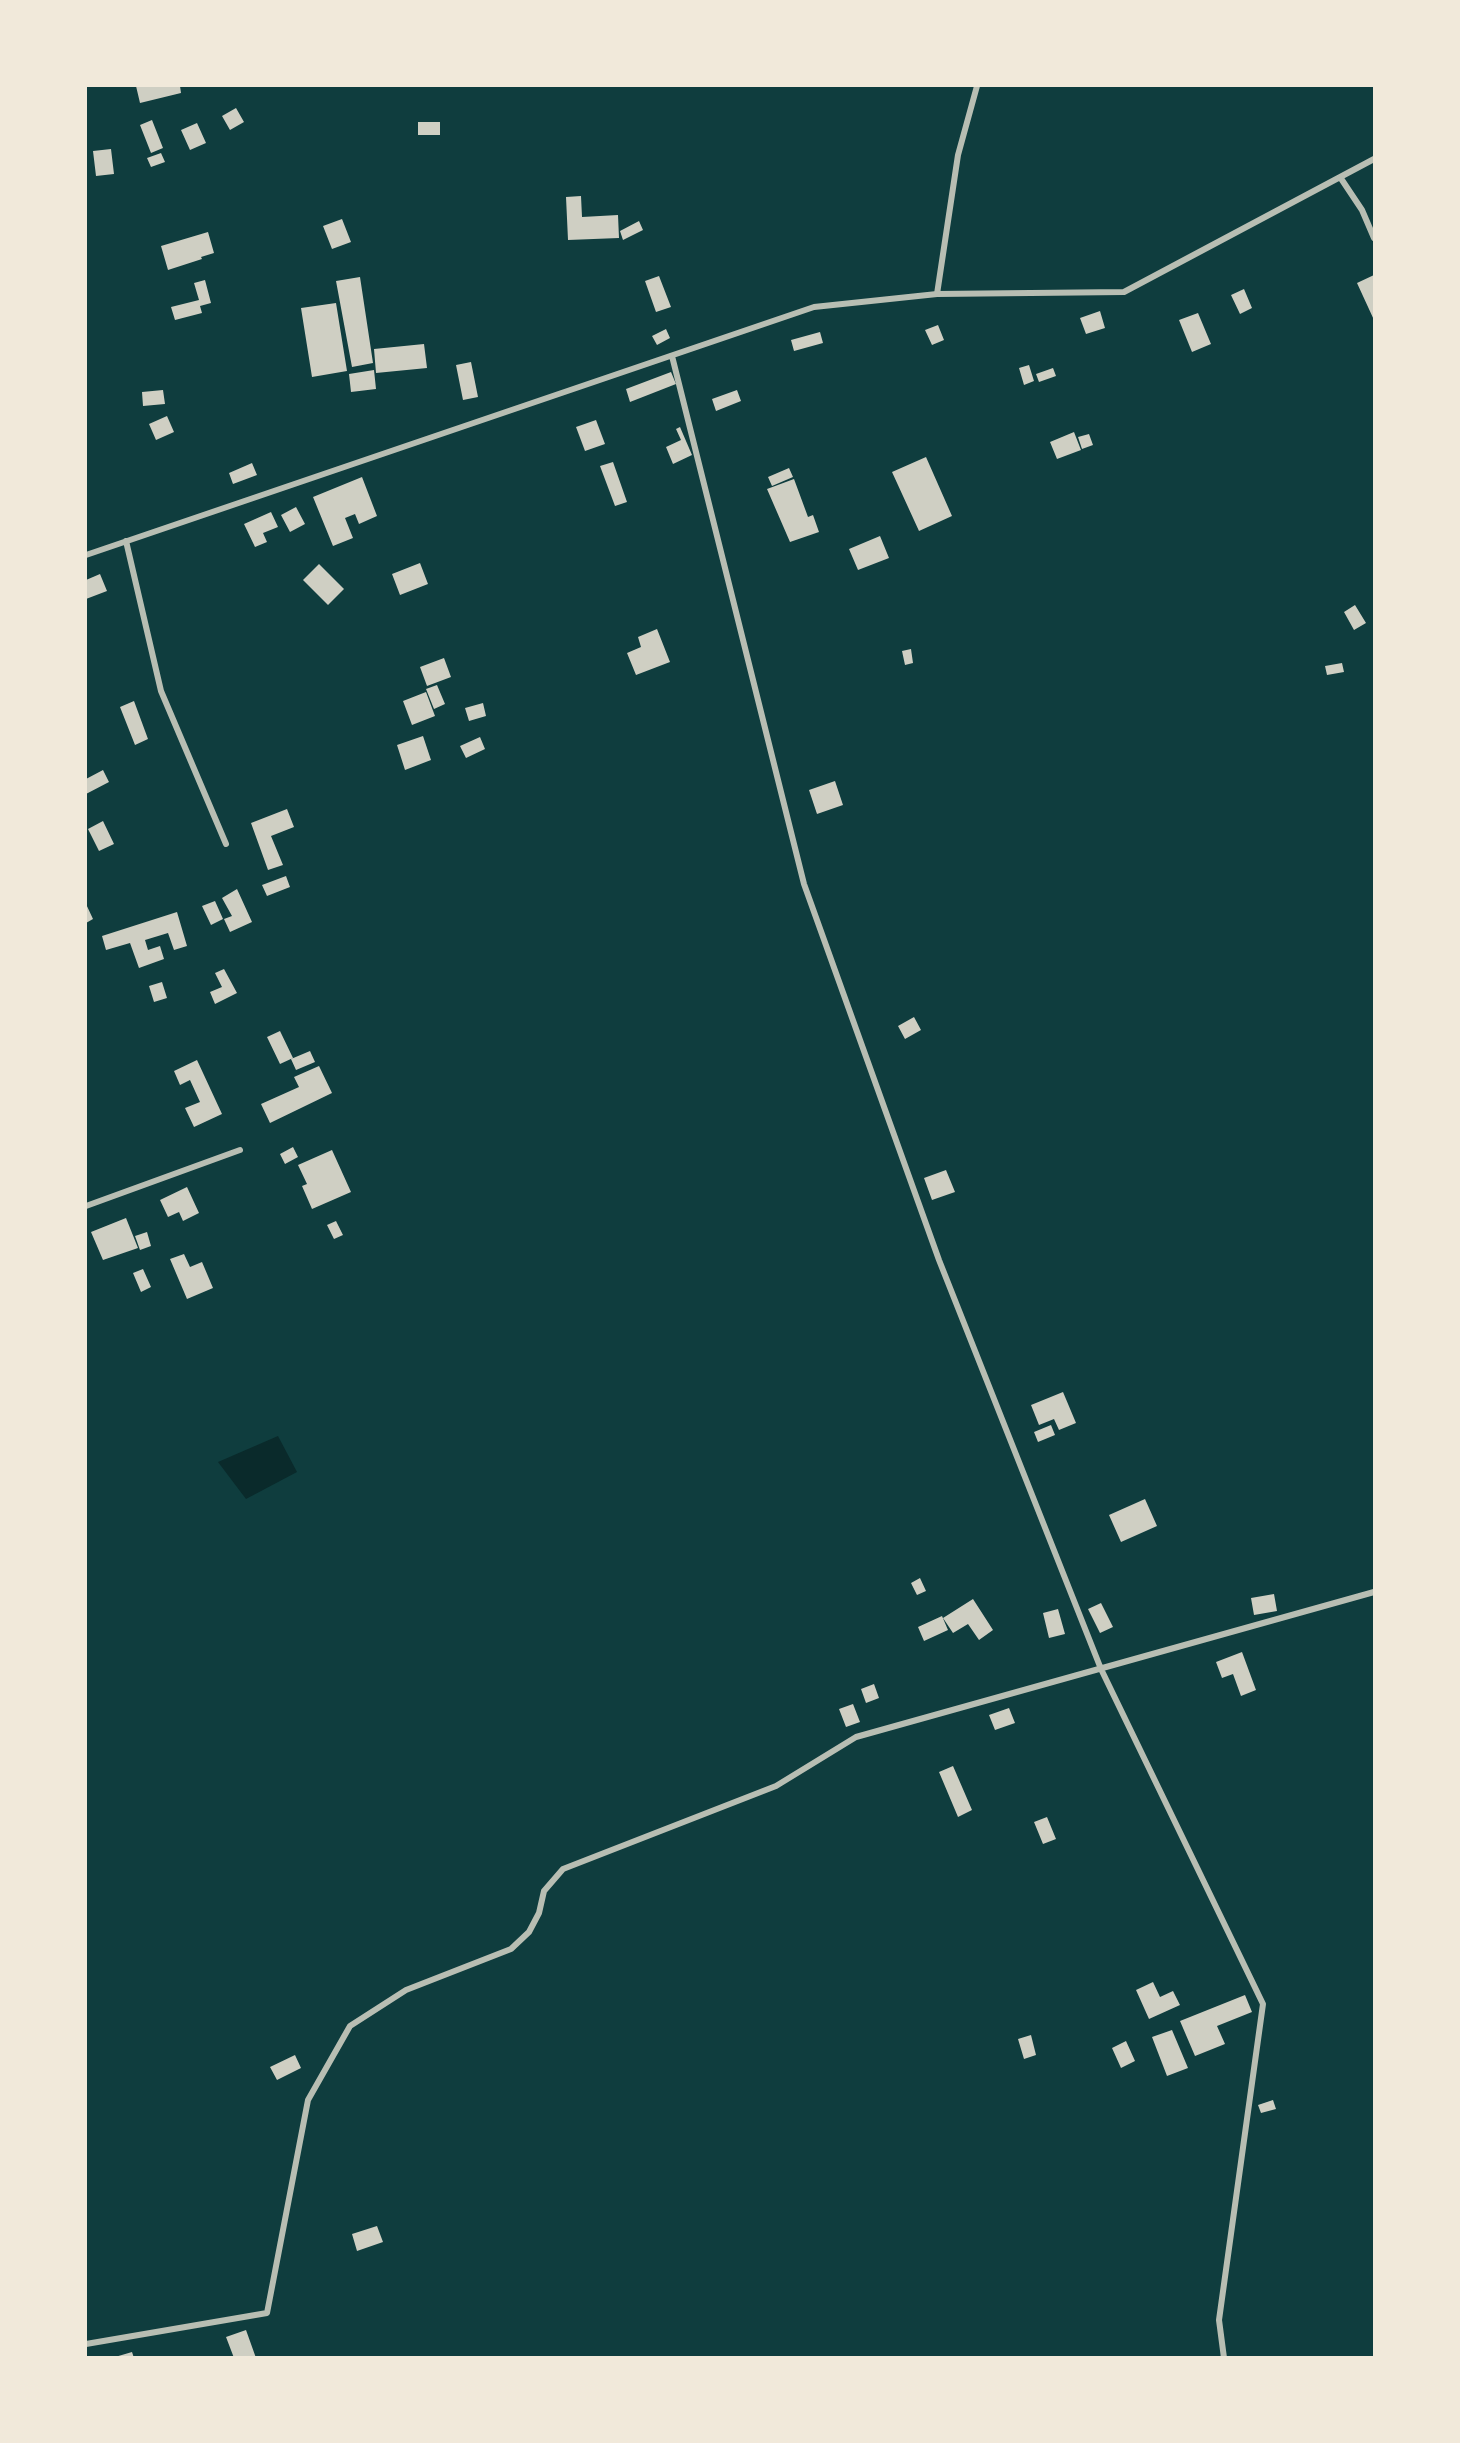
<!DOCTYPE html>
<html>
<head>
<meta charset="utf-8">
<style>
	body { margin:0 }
	#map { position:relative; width:1460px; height:2443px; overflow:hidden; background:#0f3d3e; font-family:"DejaVu Sans",sans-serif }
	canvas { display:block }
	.frame { position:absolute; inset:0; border:87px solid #f1e9da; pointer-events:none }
</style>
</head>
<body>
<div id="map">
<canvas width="1460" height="2443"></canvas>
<div class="frame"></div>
</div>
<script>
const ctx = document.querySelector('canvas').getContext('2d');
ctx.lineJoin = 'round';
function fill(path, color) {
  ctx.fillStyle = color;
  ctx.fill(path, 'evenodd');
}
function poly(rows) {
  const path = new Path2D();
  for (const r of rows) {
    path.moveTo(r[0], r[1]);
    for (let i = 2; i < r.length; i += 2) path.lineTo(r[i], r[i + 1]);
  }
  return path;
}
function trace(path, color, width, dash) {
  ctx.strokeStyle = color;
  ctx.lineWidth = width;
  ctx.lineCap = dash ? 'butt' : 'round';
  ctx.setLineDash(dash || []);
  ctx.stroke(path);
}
fill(poly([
	[278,1436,297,1472,246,1499,218,1462]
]), '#0a2a2b');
fill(poly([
	[136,86,180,86,181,93,140,103],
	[236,108,244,122,230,130,222,116],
	[152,120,163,148,151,153,140,125],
	[418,122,440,122,440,135,418,135],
	[197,123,206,143,190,150,181,130],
	[111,149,114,174,96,176,93,151],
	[161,153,165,162,151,167,147,158],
	[581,196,582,217,618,215,619,238,568,240,566,197],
	[342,219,351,242,332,249,323,226],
	[639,221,643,230,623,240,620,231],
	[208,232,214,253,201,257,202,259,168,270,161,246],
	[1374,275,1374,320,1357,283],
	[659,276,671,307,656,312,645,281],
	[360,277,373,363,352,367,336,281],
	[205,280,211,303,200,306,202,313,175,320,171,307,199,300,194,283],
	[1244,289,1252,308,1240,314,1231,295],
	[336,303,347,371,312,377,301,308],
	[1100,311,1105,328,1086,334,1080,318],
	[1198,313,1211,344,1192,352,1179,320],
	[938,325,944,340,932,345,925,330],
	[666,329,670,338,657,345,652,336],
	[820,332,823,343,794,351,791,340],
	[424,344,427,368,376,373,374,349],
	[471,362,478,397,463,400,456,365],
	[1029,365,1034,381,1024,385,1019,368],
	[1053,368,1056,376,1039,382,1036,374],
	[374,370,376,389,351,392,349,374],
	[671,372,676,384,630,402,626,389],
	[163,390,165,404,143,406,142,392],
	[737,390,741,401,716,411,712,399],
	[167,416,174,432,156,440,149,424],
	[596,420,605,444,585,451,576,427],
	[680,427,692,455,673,464,666,447,681,440,676,429],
	[1074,432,1081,450,1057,459,1050,442],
	[1089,434,1093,445,1082,449,1078,437],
	[926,457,952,516,919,531,892,472],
	[613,462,627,502,615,506,600,466],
	[252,463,257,475,233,484,229,473],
	[789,468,793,477,772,486,768,477],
	[362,477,377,516,359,524,355,514,345,518,353,538,333,546,313,497],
	[794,479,808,517,813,515,819,532,790,542,767,489],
	[296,507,305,524,290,532,281,515],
	[271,512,278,527,263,533,267,542,255,547,244,524],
	[880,536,889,558,858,570,849,549],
	[420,563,428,584,400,595,392,574],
	[319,564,344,589,328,605,303,580],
	[100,574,107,591,86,599,86,580],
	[1355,605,1366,623,1354,630,1344,612],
	[657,629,670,662,636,675,627,653,641,647,638,637],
	[911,649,913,663,905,665,902,651],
	[444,658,451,677,427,686,420,667],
	[1342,663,1344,672,1327,675,1325,666],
	[437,685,445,704,434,709,426,689],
	[426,692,435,716,412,725,403,701],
	[134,701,148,739,135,745,120,707],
	[483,703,486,716,469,721,465,708],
	[423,736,431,760,405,770,397,745],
	[480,737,485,749,466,758,460,746],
	[103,770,109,782,86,794,86,779],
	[835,781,843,805,817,814,809,790],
	[287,809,294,827,271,836,283,865,268,870,251,823],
	[103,821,114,844,99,851,88,829],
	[286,876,290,887,267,896,262,885],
	[237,889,252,922,230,932,224,919,232,916,222,898],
	[215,901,223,919,211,925,202,906],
	[86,904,93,919,86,923],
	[177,912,187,946,174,950,168,933,145,940,148,950,160,946,164,959,139,968,130,943,106,950,102,936],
	[224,969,237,993,215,1004,210,992,222,987,215,973],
	[162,982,167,998,154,1002,149,986],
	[914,1017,921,1030,905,1039,898,1026],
	[280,1031,293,1058,280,1064,267,1037],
	[310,1051,315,1062,296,1070,291,1059],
	[197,1060,222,1114,194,1127,185,1108,200,1102,190,1080,180,1085,174,1071],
	[319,1066,332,1093,270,1123,261,1104,299,1087,294,1077],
	[293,1147,298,1157,285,1164,280,1154],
	[332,1150,351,1192,312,1209,302,1186,307,1184,298,1165],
	[946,1170,955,1192,932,1200,924,1178],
	[187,1187,199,1213,183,1221,179,1212,168,1217,160,1200],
	[126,1218,138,1248,103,1260,91,1232],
	[336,1221,343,1235,334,1239,327,1225],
	[147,1232,151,1246,140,1250,135,1236],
	[184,1254,190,1267,202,1262,213,1288,187,1299,170,1259],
	[143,1269,151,1287,141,1292,133,1273],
	[1063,1392,1076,1423,1059,1430,1054,1419,1039,1425,1031,1405],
	[1051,1425,1055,1435,1038,1442,1034,1432],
	[1145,1499,1157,1526,1121,1542,1109,1515],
	[920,1578,926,1591,917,1595,911,1583],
	[1274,1594,1277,1611,1254,1615,1251,1598],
	[973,1599,993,1630,979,1640,968,1624,953,1633,943,1618],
	[1101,1603,1113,1627,1100,1633,1088,1609],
	[1058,1609,1065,1634,1049,1638,1043,1613],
	[942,1616,948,1630,924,1641,918,1627],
	[1242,1652,1256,1690,1241,1696,1233,1674,1222,1678,1216,1662],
	[874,1684,879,1698,866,1703,861,1689],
	[853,1704,860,1722,846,1727,839,1709],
	[1009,1708,1015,1723,995,1730,989,1715],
	[953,1766,972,1810,958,1817,939,1772],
	[1047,1817,1056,1839,1043,1844,1034,1822],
	[1153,1982,1160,1997,1173,1991,1180,2005,1149,2019,1136,1990],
	[1245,1995,1252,2012,1217,2026,1225,2044,1195,2056,1180,2021],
	[1172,2030,1188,2068,1167,2076,1152,2037],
	[1031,2035,1036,2055,1024,2059,1018,2039],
	[1126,2041,1135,2061,1121,2068,1112,2048],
	[295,2055,301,2068,277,2080,270,2067],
	[1273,2100,1276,2109,1261,2113,1258,2105],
	[377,2226,383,2242,357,2251,352,2234],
	[246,2330,256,2358,234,2358,226,2337],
	[132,2352,134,2358,115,2358,115,2357]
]), '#cfcfc3');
trace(poly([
	[1340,177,1362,210,1374,238],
	[937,294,958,155,977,86],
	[672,356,804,884,939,1260,1101,1669,1263,2004,1219,2320,1224,2358],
	[126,541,161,691,226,844],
	[86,555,814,307,937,294,1124,292,1374,159],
	[86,1206,240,1150],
	[86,2344,267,2313,308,2100,350,2026,406,1990,511,1949,529,1932,539,1913,544,1891,563,1869,776,1786,856,1737,1374,1592]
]), '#b8beb3', 6);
</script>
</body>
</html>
